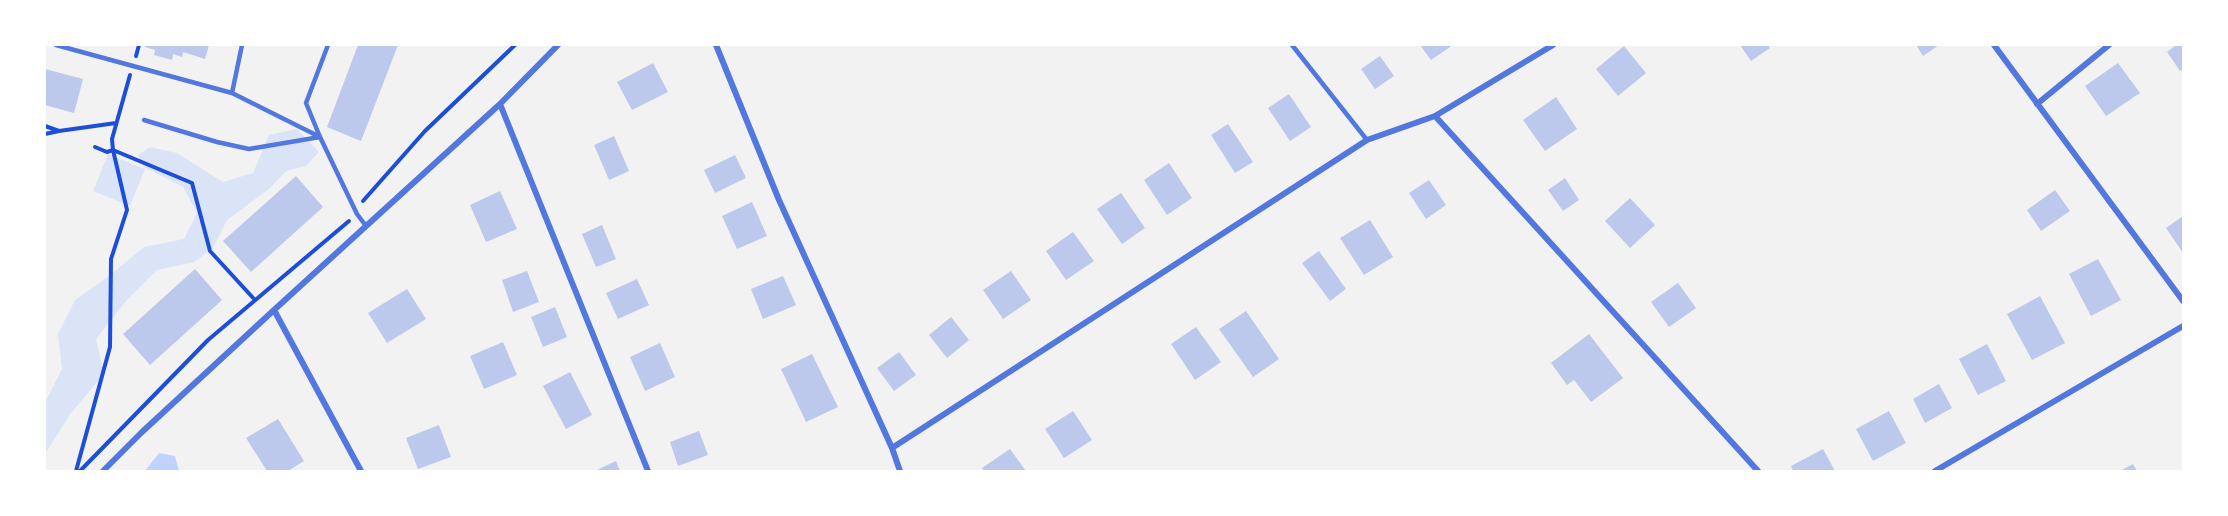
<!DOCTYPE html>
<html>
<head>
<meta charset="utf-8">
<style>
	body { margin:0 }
	#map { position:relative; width:2228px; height:516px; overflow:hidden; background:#f2f2f2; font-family:"IBM Plex Serif",serif }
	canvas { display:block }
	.frame { position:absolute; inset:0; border:46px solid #fff; pointer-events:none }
</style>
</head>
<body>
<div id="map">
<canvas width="2228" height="516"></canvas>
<div class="frame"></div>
</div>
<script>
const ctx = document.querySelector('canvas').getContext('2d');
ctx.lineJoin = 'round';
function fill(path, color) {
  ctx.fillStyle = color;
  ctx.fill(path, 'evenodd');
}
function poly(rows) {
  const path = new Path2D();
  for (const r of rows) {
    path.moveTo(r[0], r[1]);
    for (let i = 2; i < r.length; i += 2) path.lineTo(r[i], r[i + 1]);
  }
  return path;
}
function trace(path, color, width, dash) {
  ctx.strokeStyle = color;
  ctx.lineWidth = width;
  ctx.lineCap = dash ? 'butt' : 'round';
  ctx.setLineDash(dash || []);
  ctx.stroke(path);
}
fill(poly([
	[297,129,319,152,306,166,286,171,269,189,227,220,213,248,194,262,157,270,125,302,96,339,104,374,71,413,45,454,45,403,62,369,58,334,75,300,109,276,144,247,184,239,197,213,183,187,144,167,138,155,150,147,177,153,223,182,253,173,269,135],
	[108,154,145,169,130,206,93,191]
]), '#dbe4f7');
fill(poly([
	[159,453,175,456,179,471,145,471]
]), '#bfd3fe');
fill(poly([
	[146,45,209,45,205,59,183,52,182,57,173,54,172,60,154,55,155,50,145,47],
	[358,45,398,45,361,141,327,127],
	[1420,45,1453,45,1431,60],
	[1740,45,1768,45,1770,48,1751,61],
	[1916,45,1939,45,1923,56],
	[2176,45,2183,45,2183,69,2180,71,2167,52],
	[1624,46,1646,73,1618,96,1596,69],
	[1380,56,1394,76,1375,89,1361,69],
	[653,63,668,92,632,110,617,82],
	[2118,63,2140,93,2106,116,2085,86],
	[45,69,83,79,74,113,45,105],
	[1289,94,1311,127,1290,141,1268,108],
	[1556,97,1577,129,1545,151,1523,120],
	[1228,124,1253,162,1235,173,1211,135],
	[614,136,629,171,609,180,594,145],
	[735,155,746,178,715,193,704,170],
	[1169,163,1192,198,1167,215,1144,180],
	[296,176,323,207,251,272,223,241],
	[1565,178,1579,200,1563,211,1548,190],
	[1429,180,1446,205,1426,219,1409,193],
	[2055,190,2070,211,2041,231,2027,210],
	[500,191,517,229,486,242,470,205],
	[1121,193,1145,228,1122,244,1097,209],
	[1630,198,1655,225,1630,248,1605,221],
	[752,202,767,236,737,249,722,216],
	[2183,216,2183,253,2166,228],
	[1370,220,1393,257,1364,275,1340,238],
	[602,225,616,259,596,267,582,234],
	[1073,232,1094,261,1066,280,1046,251],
	[1319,251,1346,289,1330,301,1302,263],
	[2098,259,2121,300,2091,316,2069,274],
	[195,269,222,300,150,365,123,334],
	[527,271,539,302,513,312,502,280],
	[1011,271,1031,300,1003,319,983,290],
	[783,276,796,305,763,319,751,289],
	[637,279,649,305,618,319,606,293],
	[1678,283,1696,308,1669,327,1651,302],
	[407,289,426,319,387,343,368,313],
	[2040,296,2065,343,2032,360,2007,314],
	[555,307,567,337,543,347,531,317],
	[1246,311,1279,359,1253,377,1219,329],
	[951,317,969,340,947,358,929,335],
	[1196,327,1221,362,1195,380,1171,344],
	[1589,334,1623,378,1591,402,1574,380,1567,385,1551,363],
	[503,342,517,375,484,389,470,356],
	[660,343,675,377,645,391,630,357],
	[1987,344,2006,381,1978,395,1959,359],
	[899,352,916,375,894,391,877,368],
	[812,354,838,407,806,422,781,369],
	[570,372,592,415,566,429,543,386],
	[1939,384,1952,408,1925,423,1913,399],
	[1073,411,1092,440,1064,458,1045,429],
	[1889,411,1906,443,1873,461,1856,429],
	[278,419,304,461,288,471,267,471,246,438],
	[439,425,451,457,418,469,406,438],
	[699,431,708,455,678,466,670,442],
	[1010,449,1026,471,984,471,982,468],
	[1823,449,1835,471,1793,471,1791,466],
	[616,461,620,471,595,471],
	[2133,464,2137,471,2120,471]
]), '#bdc9ec');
trace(poly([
	[136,56,139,45],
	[130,75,112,139,113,150,192,183,210,251,255,300],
	[45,126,59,131,116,123],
	[45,134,59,131],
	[363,201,425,131,515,45],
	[76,471,110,347,111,259,127,210,113,150,107,152,95,147],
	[80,471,208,340,349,221]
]), '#1d4ed8', 4);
trace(poly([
	[56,45,232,93,320,137],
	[328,45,306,103,320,137,357,214,366,226],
	[1292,45,1367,140],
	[232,93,242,45],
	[144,120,217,142,249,149,320,137]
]), '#5277de', 4.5);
trace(poly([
	[716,45,779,200,892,448,900,471],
	[1994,45,2183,301],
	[500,104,648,471],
	[2037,104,2109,45],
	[1435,116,1758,471],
	[274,310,361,471],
	[892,448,1367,140,1435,116,1553,45],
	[103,471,142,432,274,310,500,104,558,45],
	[1935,471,2183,326]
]), '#5277de', 6);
</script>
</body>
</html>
